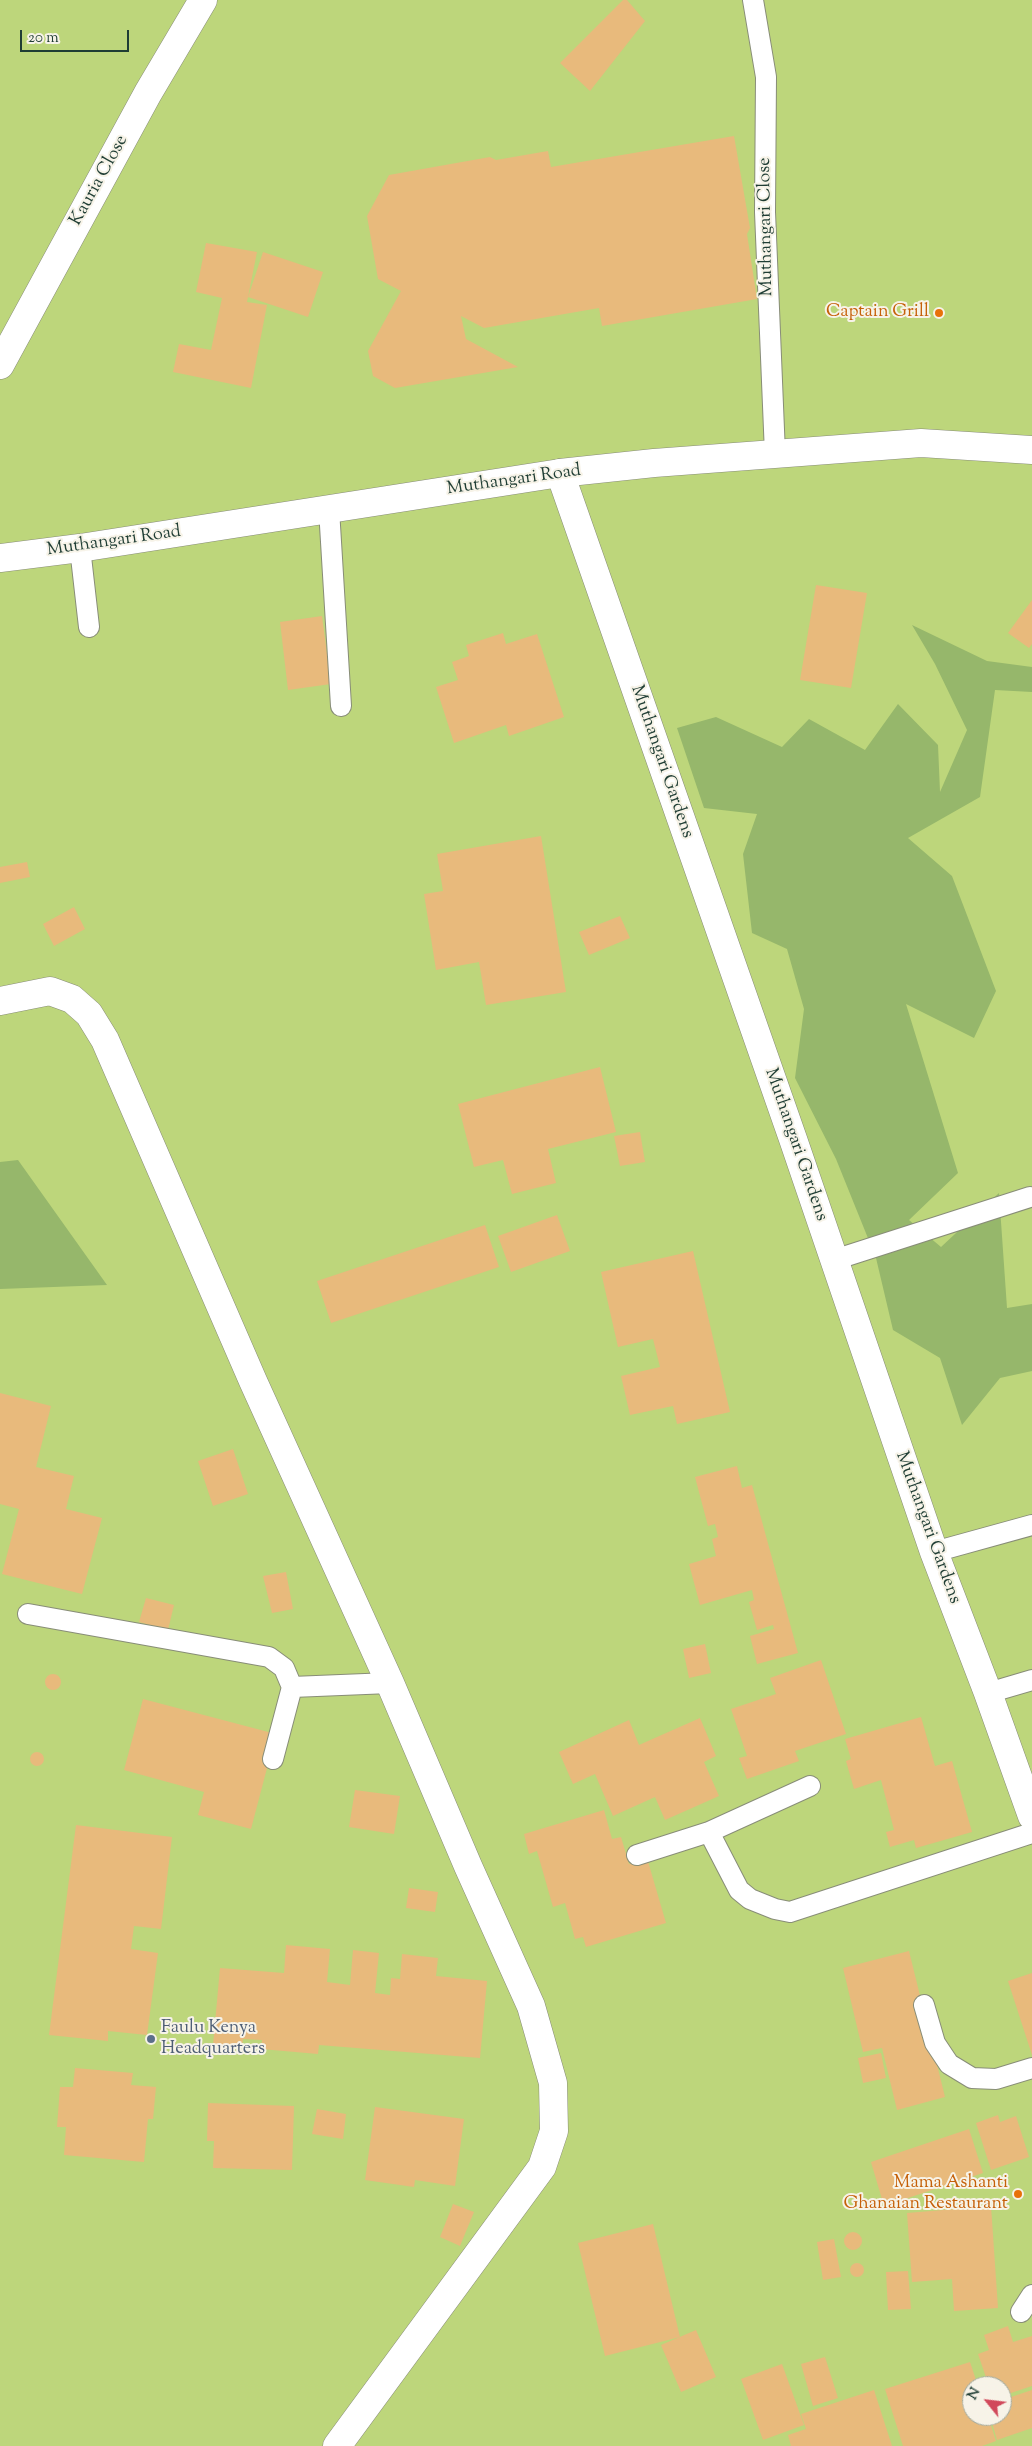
<!DOCTYPE html>
<html>
<head>
<meta charset="utf-8">
<style>
	body { margin:0 }
	#map { position:relative; width:1032px; height:2446px; overflow:hidden; background:#f1ddbd; font-family:"Sorts Mill Goudy",serif }
	canvas { display:block }
	.north { position:absolute; left:962px; top:2376px; width:50px; height:50px; box-sizing:border-box; background:#f7f3e8; border:1px solid #a1aaa0; border-radius:50%; rotate:299deg; font-size:14px; font-weight:700; line-height:20px; text-align:center; color:#1f3d34 }
	.north::after { content:''; display:block; margin:auto; width:18px; height:22px; background:#d1495b; clip-path:polygon(50% 0,100% 100%,50% 72%,0 100%) }
	.scale { position:absolute; left:20px; top:30px; width:109px; height:22px; box-sizing:border-box; border:2px solid #1f3d34; border-top:0; padding-left:6px; font-size:15px; line-height:18px; white-space:nowrap; color:#1f3d34; -webkit-text-stroke:4px #f7f3e8; paint-order:stroke }
</style>
</head>
<body>
<div id="map">
<canvas width="1032" height="2446"></canvas>
<div class="north">N</div>
<div class="scale">20 m</div>
</div>
<script>
const ctx = document.querySelector('canvas').getContext('2d');
ctx.lineJoin = 'round';
function fill(path, color) {
  ctx.fillStyle = color;
  ctx.fill(path, 'evenodd');
}
function poly(rows) {
  const path = new Path2D();
  for (const r of rows) {
    if (r.length === 3) {
      path.moveTo(r[0] + r[2], r[1]);
      path.arc(r[0], r[1], r[2], 0, 2 * Math.PI);
      continue;
    }
    path.moveTo(r[0], r[1]);
    for (let i = 2; i < r.length; i += 2) path.lineTo(r[i], r[i + 1]);
  }
  return path;
}
function trace(path, color, width, dash) {
  ctx.strokeStyle = color;
  ctx.lineWidth = width;
  ctx.lineCap = dash ? 'butt' : 'round';
  ctx.setLineDash(dash || []);
  ctx.stroke(path);
}
function write(font, color, halo, rows, align = 'center') {
  ctx.font = font + ' "Sorts Mill Goudy",serif';
  ctx.lineWidth = 4;
  ctx.setLineDash([]);
  ctx.textBaseline = 'middle';
  ctx.strokeStyle = halo;
  ctx.fillStyle = color;
  for (const [text, x, y, turn = 0] of rows) {
    ctx.save();
    ctx.translate(x, y);
    ctx.rotate((+turn || 0) * Math.PI / 180);
    ctx.textAlign = isNaN(turn) ? turn : align;
    if (halo) ctx.strokeText(text, 0, 0);
    ctx.fillText(text, 0, 0);
    ctx.restore();
  }
}
fill(poly([
	[0,0,1032,0,1032,2446,0,2446],
	[972,2386,1002,2386,1002,2416,972,2416]
]), '#bdd67b');
fill(poly([
	[912,625,987,661,1032,667,1032,692,995,690,980,797,908,838,952,876,996,991,974,1038,906,1004,958,1173,909,1220,941,1247,999,1193,1007,1308,1032,1304,1032,1371,1000,1378,962,1425,940,1358,893,1330,876,1258,836,1159,795,1078,804,1009,787,949,752,933,743,854,757,814,704,808,677,728,716,717,782,747,809,719,865,750,898,704,938,745,940,792,967,730,935,664],
	[18,1160,107,1285,0,1289,0,1162]
]), '#96b76b');
fill(poly([
	[623,0,627,0,645,21,590,91,560,63],
	[734,136,750,228,747,234,757,299,602,326,599,308,484,328,461,316,466,339,518,367,395,388,373,376,368,351,401,291,378,279,367,216,389,175,490,157,496,160,548,151,551,167],
	[206,243,257,252,247,302,267,305,251,388,173,372,179,344,211,350,222,298,196,292],
	[263,252,323,272,308,317,248,297],
	[816,585,867,593,851,688,800,680],
	[1032,600,1032,644,1029,648,1008,633],
	[322,616,331,684,288,690,280,622],
	[503,633,506,644,537,634,564,717,509,736,506,725,454,743,436,687,458,680,452,662,469,656,466,645],
	[541,836,566,992,486,1005,479,962,436,970,424,894,443,891,437,854],
	[27,862,30,877,0,883,0,867],
	[74,907,85,929,54,946,43,924],
	[620,916,630,938,589,955,579,932],
	[600,1067,616,1132,548,1149,556,1183,512,1194,503,1160,474,1167,458,1104],
	[640,1132,645,1162,620,1166,614,1136],
	[557,1215,570,1251,511,1272,498,1236],
	[485,1225,499,1267,331,1323,317,1281],
	[693,1251,730,1412,677,1424,673,1406,630,1415,621,1376,660,1367,653,1339,618,1347,601,1272],
	[0,1393,51,1406,36,1467,74,1476,66,1509,102,1518,82,1594,2,1574,19,1509,0,1504],
	[233,1449,248,1494,213,1506,198,1461],
	[737,1466,742,1488,752,1485,798,1653,757,1664,750,1636,774,1629,773,1625,757,1630,749,1602,754,1600,752,1590,700,1605,689,1564,716,1556,712,1539,718,1537,715,1524,708,1526,695,1477],
	[286,1572,293,1609,272,1613,263,1576],
	[146,1598,174,1605,168,1630,139,1622],
	[705,1644,711,1673,689,1678,683,1649],
	[821,1660,846,1734,795,1751,799,1761,747,1779,739,1758,747,1756,731,1709,776,1694,770,1678],
	[53,1682,8],
	[143,1699,276,1734,251,1829,198,1815,204,1792,124,1770],
	[921,1717,935,1766,952,1761,972,1832,916,1848,914,1840,890,1847,886,1832,894,1830,881,1780,854,1789,846,1761,851,1759,845,1739],
	[700,1718,716,1756,704,1762,719,1796,665,1820,655,1797,613,1816,595,1774,573,1784,559,1752,629,1720,639,1745],
	[37,1759,7],
	[355,1790,400,1796,394,1834,349,1827],
	[604,1810,612,1839,621,1837,629,1864,647,1858,666,1923,586,1947,583,1937,575,1939,565,1903,553,1907,537,1851,529,1854,524,1834],
	[76,1825,172,1837,161,1929,134,1926,131,1949,158,1953,147,2035,108,2031,108,2041,49,2035],
	[409,1888,438,1892,435,1912,406,1908],
	[286,1945,330,1949,327,1982,350,1985,353,1950,379,1953,375,1993,390,1995,391,1978,400,1979,402,1954,438,1958,436,1976,487,1981,480,2058,319,2045,318,2054,261,2049,262,2040,243,2039,242,2048,213,2045,220,1968,284,1973],
	[909,1951,945,2097,897,2110,882,2048,863,2052,843,1968],
	[1032,1973,1032,2055,1008,1981],
	[881,2053,886,2078,863,2083,858,2058],
	[75,2068,133,2073,131,2085,156,2087,153,2119,148,2119,144,2162,64,2155,66,2127,57,2127,60,2087,73,2087],
	[208,2103,294,2106,292,2170,213,2168,214,2141,207,2141],
	[375,2107,464,2119,455,2186,415,2180,414,2187,365,2180],
	[317,2109,346,2114,343,2139,312,2134],
	[998,2115,1000,2122,1016,2116,1029,2157,991,2170,976,2123],
	[969,2129,983,2173,884,2206,871,2162],
	[453,2204,474,2212,460,2246,440,2237],
	[991,2206,998,2308,954,2311,952,2279,912,2282,907,2213],
	[653,2224,680,2337,605,2356,578,2243],
	[853,2241,9],
	[834,2239,841,2277,823,2280,817,2242],
	[857,2270,7],
	[908,2271,911,2309,888,2310,886,2272],
	[1008,2326,1013,2342,1032,2336,1032,2386,1002,2396,1002,2386,989,2386,978,2354,989,2350,984,2335],
	[696,2330,716,2377,681,2392,661,2345],
	[825,2357,838,2398,813,2406,801,2364],
	[970,2362,978,2386,972,2386,972,2416,988,2416,996,2441,982,2446,903,2446,885,2389],
	[782,2364,804,2425,763,2440,741,2379],
	[874,2390,892,2446,791,2446,788,2435,806,2429,801,2414],
	[1032,2390,1032,2428,997,2440,990,2416,1002,2416,1002,2400]
]), '#e8ba7c');
const lane = poly([
	[753,0,766,77,765,212,775,454],
	[329,509,341,706],
	[80,548,89,627],
	[834,1260,1030,1197],
	[934,1552,1032,1525],
	[28,1614,269,1657,284,1668,292,1687,273,1759],
	[292,1687,390,1683],
	[988,1693,1032,1680],
	[709,1832,810,1786],
	[637,1855,709,1832,739,1890,750,1899,775,1909,790,1912,1032,1833],
	[924,2005,935,2043,949,2064,972,2078,996,2079,1032,2068],
	[1021,2312,1032,2295]
]);
const street = poly([
	[0,365,148,93,203,0],
	[560,473,793,1139,934,1552,988,1693,1032,1816],
	[0,1001,50,991,72,999,89,1014,105,1040,253,1381,390,1683,468,1866,531,2006,553,2083,554,2131,542,2167,337,2446]
]);
const secondary = poly([
	[0,558,80,548,560,473,654,463,921,443,1032,450]
]);
trace(lane, '#888d78', 22);
trace(street, '#888d78', 29);
trace(secondary, '#888d78', 29);
trace(lane, '#fff', 20);
trace(street, '#fff', 28);
trace(secondary, '#fff', 28);
for (const [x, y, r, color] of [
	[939,313,5,"#e8710a"],
	[151,2039,5,"#5c6f8a"],
	[1018,2194,5,"#e8710a"]
]) {
  const dot = new Path2D();
  dot.arc(x, y, r, 0, 2 * Math.PI);
  ctx.fillStyle = color;
  ctx.fill(dot);
  trace(dot, '#f7f3e8', 2);
}
write('18px', '#1f3d34', '#f7f3e8', [
	["Kauria Close",100,181,-61],
	["Muthangari Close",767,227,-91],
	["Muthangari Road",514,481,-8],
	["Muthangari Road",114,542,-8],
	["Muthangari Gardens",661,762,71],
	["Muthangari Gardens",795,1145,71],
	["Muthangari Gardens",927,1528,70]
]);
write('18px', '#c56008', '#f7f3e8', [
	["Captain Grill",929,313],
	["Mama Ashanti",1008,2184],
	["Ghanaian Restaurant",1008,2205]
], 'right');
write('18px', '#4e5e75', '#f7f3e8', [
	["Faulu Kenya",161,2029],
	["Headquarters",161,2050]
], 'left');
</script>
</body>
</html>
